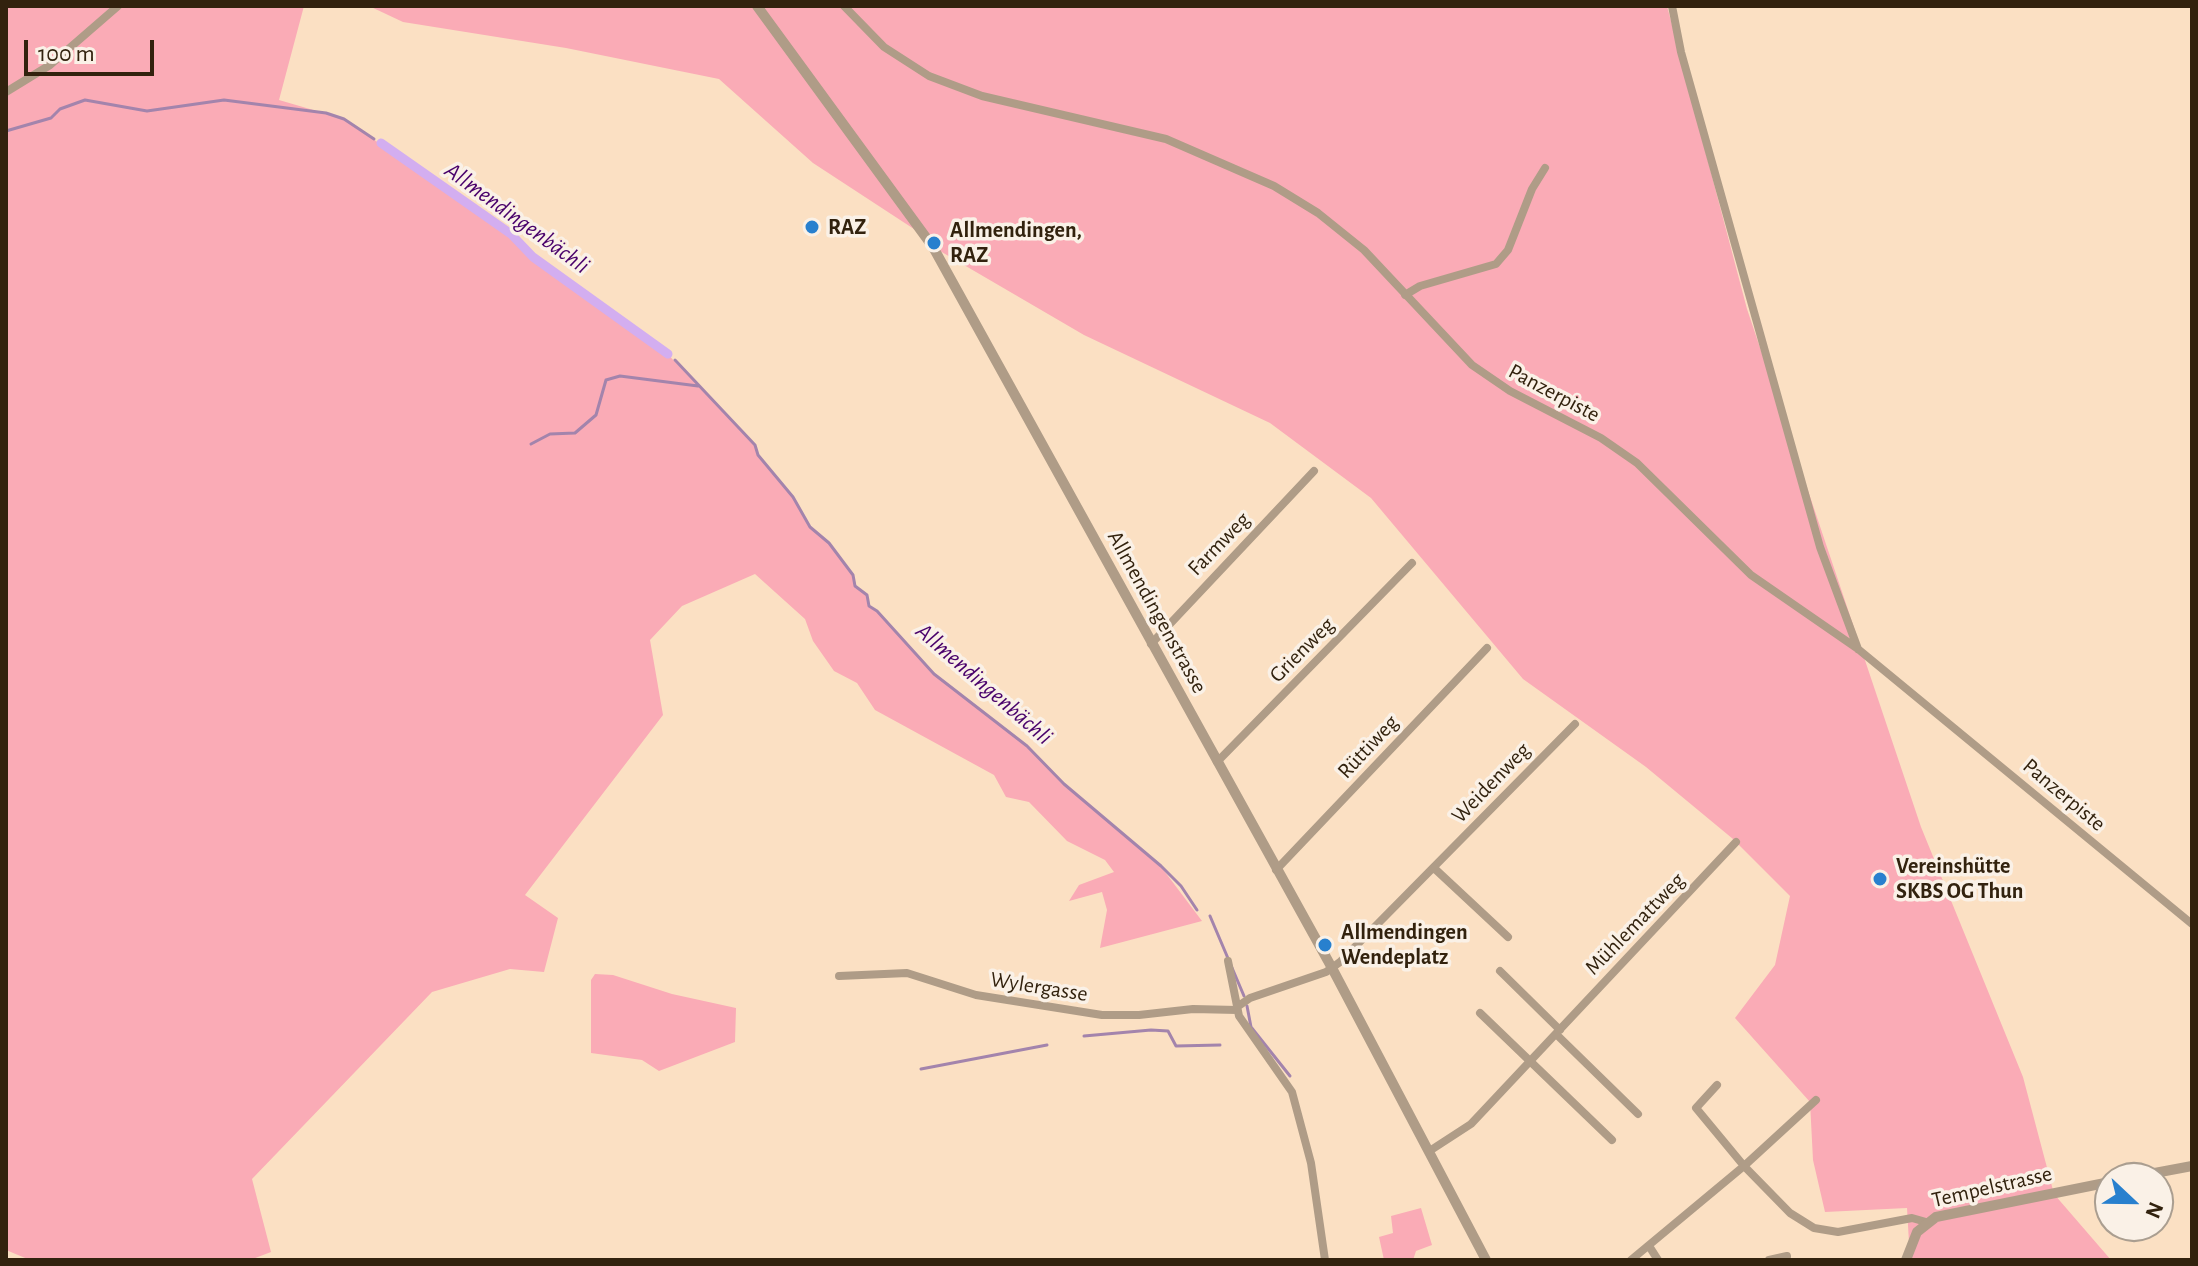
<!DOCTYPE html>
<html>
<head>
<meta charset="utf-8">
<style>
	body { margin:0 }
	#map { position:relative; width:2198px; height:1266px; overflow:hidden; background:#fbe0c3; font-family:"Alegreya Sans",sans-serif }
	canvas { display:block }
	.frame { position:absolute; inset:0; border:8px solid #32220e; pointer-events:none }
	.north { position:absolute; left:2094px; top:1162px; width:80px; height:80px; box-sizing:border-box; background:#faf1e7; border:2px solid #aa9e90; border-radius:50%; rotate:112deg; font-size:22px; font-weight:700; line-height:32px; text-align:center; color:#32220e }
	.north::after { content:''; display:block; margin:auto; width:28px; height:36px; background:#2880ce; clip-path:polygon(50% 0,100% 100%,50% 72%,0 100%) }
	.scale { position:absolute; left:24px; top:40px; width:130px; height:36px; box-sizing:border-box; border:4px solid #32220e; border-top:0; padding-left:10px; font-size:24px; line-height:28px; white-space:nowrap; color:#32220e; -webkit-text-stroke:6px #faf1e7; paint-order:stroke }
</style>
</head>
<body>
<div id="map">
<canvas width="2198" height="1266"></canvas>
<div class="frame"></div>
<div class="north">N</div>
<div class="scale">100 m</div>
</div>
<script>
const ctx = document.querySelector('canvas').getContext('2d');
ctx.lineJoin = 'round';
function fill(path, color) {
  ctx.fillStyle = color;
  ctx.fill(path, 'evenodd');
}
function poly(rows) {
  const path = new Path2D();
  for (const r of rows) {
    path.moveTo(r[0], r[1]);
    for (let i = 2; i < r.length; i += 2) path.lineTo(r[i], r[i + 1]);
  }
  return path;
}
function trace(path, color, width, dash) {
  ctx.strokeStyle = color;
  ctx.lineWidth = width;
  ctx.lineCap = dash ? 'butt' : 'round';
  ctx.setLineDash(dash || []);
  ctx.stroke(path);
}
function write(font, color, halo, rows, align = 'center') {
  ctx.font = font + ' "Alegreya Sans",sans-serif';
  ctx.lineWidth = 7;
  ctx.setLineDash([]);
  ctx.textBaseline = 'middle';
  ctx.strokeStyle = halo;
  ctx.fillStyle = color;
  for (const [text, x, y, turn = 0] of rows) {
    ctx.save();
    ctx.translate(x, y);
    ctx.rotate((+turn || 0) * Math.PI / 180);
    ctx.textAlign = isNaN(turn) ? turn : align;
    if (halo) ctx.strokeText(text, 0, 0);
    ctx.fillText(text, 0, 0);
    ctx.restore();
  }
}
fill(poly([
	[6,6,304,6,279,100,344,119,511,234,533,257,654,340,755,445,758,455,793,497,810,527,829,543,853,575,856,586,867,595,869,606,877,611,934,674,1027,746,1064,784,1162,868,1202,921,1100,948,1107,910,1102,892,1069,901,1079,885,1114,872,1105,860,1067,841,1029,802,1006,797,994,775,875,710,857,683,834,671,813,641,805,619,755,574,682,606,650,640,663,715,525,895,558,918,544,972,510,969,432,992,252,1179,271,1252,250,1260,30,1260,6,1250],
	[369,6,1667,6,1747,309,1921,827,2023,1077,2054,1194,2111,1260,1910,1260,1907,1208,1825,1212,1813,1160,1810,1102,1735,1018,1775,965,1790,896,1733,839,1646,767,1523,679,1371,498,1270,423,1084,335,940,251,917,231,813,163,719,79,566,48,403,22],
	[595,974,613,975,672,994,736,1008,735,1042,659,1071,642,1060,591,1053,591,980],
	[1421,1208,1432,1245,1416,1251,1413,1260,1384,1260,1379,1237,1393,1233,1391,1216]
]), '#faabb6');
trace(poly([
	[6,131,51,118,60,109,85,100,147,111,224,100,326,113,344,119,374,139],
	[675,360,755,445,758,455,793,497,810,527,829,543,853,575,855,586,867,595,869,606,877,611,934,674,1027,746,1064,784,1161,866,1181,886,1197,910],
	[531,444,550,434,575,433,596,415,606,380,620,376,698,386],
	[1210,916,1244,996],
	[1247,1006,1251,1027,1290,1076],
	[1084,1036,1151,1030,1168,1031,1176,1046,1220,1045],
	[921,1069,1047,1045]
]), '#a384ac', 3);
trace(poly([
	[381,143,511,234,533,257,668,354]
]), '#d3aef0', 9);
trace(poly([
	[844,6,884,47,929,76,982,96,1166,139,1274,186,1318,213,1364,250,1472,365,1510,391,1601,438,1637,463,1751,575,1858,649,2192,924],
	[1672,6,1681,52,1820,547,1858,649],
	[6,92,50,65,118,6],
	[1405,295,1420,286,1496,264,1508,250,1532,189,1545,168],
	[1151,644,1314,471],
	[1217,762,1412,563],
	[1434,868,1508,937],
	[1276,870,1487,648],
	[1228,961,1239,1016,1292,1092,1311,1163,1325,1260],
	[1500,971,1560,1030],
	[839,976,907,973,976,995,1102,1015,1139,1015,1193,1009,1237,1010],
	[1237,1007,1250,998,1326,972,1340,962,1575,724],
	[1480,1013,1612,1140],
	[1556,1034,1638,1114],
	[1717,1085,1696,1108,1744,1166,1816,1100],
	[1431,1150,1471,1124,1736,842],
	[1649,1246,1658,1260],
	[1631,1260,1744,1166,1790,1213,1814,1228,1838,1232,1912,1218,1926,1222],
	[1769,1260,1787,1256]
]), '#af9c87', 8);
trace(poly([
	[757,6,933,247,1332,968,1486,1260],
	[2128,1178,2192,1166],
	[1906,1260,1917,1232,1936,1217,2110,1182]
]), '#af9c87', 10);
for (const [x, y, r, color] of [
	[812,227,8,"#2880ce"],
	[934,243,8,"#2880ce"],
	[1880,879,8,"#2880ce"],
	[1325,945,8,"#2880ce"]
]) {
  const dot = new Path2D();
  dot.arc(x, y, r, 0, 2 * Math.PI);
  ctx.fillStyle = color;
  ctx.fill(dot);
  trace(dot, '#faf1e7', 3);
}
write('bold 22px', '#32220e', '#faf1e7', [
	["RAZ",828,227],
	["Allmendingen,",950,230],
	["RAZ",950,255],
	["Vereinshütte",1896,866],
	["SKBS OG Thun",1896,891],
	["Allmendingen",1341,932],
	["Wendeplatz",1341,957]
], 'left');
write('22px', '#32220e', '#faf1e7', [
	["Panzerpiste",1554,393,28],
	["Farmweg",1219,544,-46],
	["Allmendingenstrasse",1157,612,61],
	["Grienweg",1302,650,-45],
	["Rüttiweg",1368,747,-47],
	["Weidenweg",1491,783,-46],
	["Panzerpiste",2064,795,40],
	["Mühlemattweg",1635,924,-46],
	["Wylergasse",1039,987,9],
	["Tempelstrasse",1992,1187,-13]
]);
write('italic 24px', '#49026b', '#faf1e7', [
	["Allmendingenbächli",517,218,36],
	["Allmendingenbächli",984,684,41]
]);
</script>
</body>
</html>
